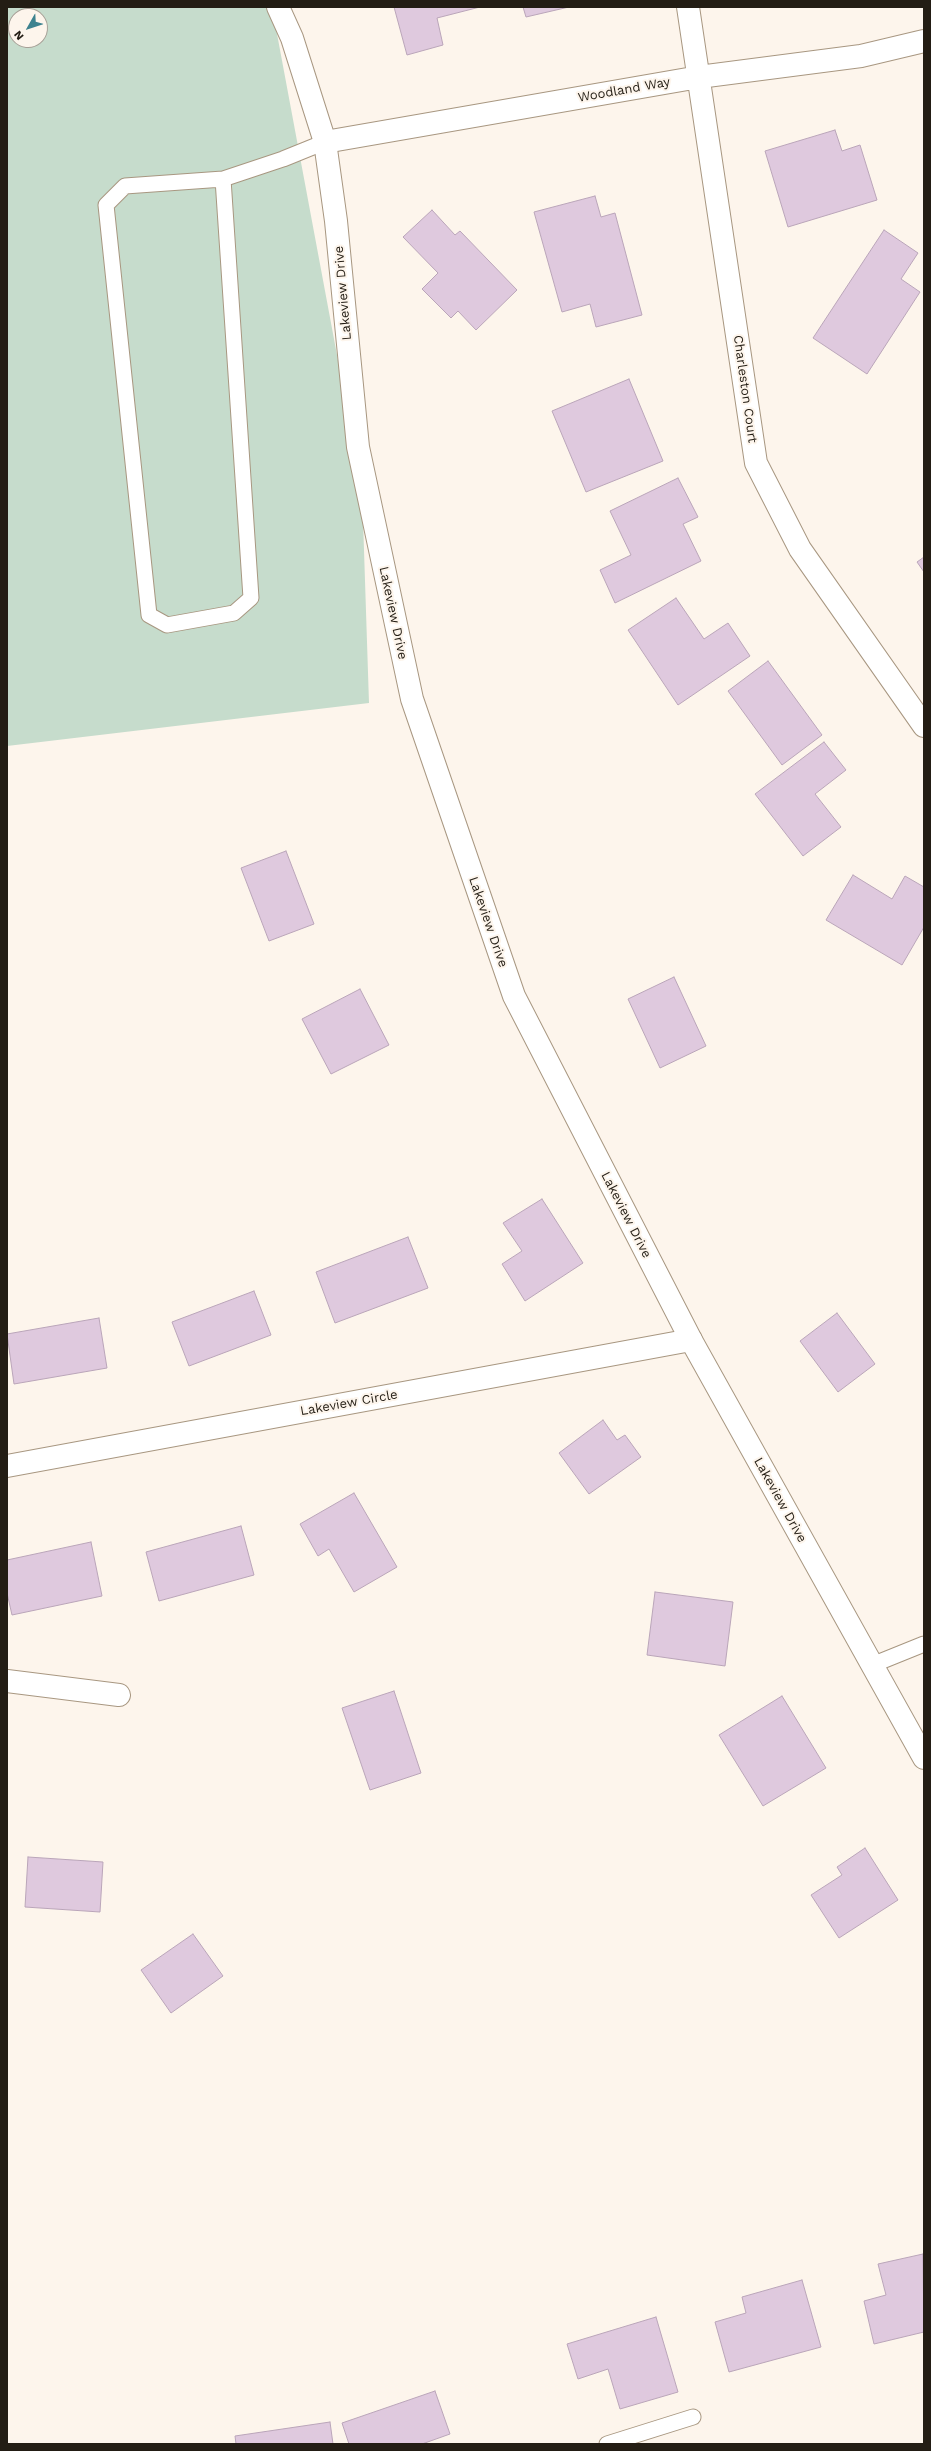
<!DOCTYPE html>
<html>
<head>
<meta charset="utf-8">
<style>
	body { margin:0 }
	#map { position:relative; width:931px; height:2451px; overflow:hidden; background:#fdf5ec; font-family:"Work Sans",sans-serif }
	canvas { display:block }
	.frame { position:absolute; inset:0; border:8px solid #231d14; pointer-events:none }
	.north { position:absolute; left:8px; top:8px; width:40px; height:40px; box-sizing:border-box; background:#fdf5ec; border:1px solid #a69f96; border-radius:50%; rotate:231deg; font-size:11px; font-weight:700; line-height:16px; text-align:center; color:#231d14 }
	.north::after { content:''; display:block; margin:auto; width:14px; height:18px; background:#3d828f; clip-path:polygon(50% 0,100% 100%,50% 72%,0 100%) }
</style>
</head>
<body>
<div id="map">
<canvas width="931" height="2451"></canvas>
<div class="frame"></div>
<div class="north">N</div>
</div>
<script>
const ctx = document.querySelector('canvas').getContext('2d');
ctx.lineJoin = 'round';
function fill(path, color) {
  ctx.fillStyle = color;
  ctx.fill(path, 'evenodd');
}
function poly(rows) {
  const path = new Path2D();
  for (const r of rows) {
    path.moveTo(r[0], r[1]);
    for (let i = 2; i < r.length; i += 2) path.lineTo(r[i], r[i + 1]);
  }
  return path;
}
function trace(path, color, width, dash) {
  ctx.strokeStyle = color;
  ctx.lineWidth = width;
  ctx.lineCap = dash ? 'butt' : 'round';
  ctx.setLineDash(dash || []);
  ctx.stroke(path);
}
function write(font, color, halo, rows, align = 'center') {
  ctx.font = font + ' "Work Sans",sans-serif';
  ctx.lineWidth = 4;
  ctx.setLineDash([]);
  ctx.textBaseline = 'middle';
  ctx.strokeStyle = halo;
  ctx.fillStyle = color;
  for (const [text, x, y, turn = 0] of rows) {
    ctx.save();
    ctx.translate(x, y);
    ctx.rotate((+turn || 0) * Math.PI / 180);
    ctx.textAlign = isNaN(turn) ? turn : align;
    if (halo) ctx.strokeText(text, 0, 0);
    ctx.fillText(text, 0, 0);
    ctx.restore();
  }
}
fill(poly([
	[7,7,272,7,362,489,369,703,7,746],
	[16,16,40,16,40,40,16,40]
]), '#c6dccc');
const building = poly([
	[394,7,480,7,437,18,443,45,407,55,394,7],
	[523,7,569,7,526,17,523,7],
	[835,130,842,151,860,145,877,200,788,227,765,151,835,130],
	[595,196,601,217,615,213,642,315,596,327,590,304,562,312,534,212,595,196],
	[432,210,455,235,460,231,517,290,476,330,458,311,451,318,422,289,438,273,403,237,432,210],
	[884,230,918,253,901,279,920,292,867,374,813,338,884,230],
	[629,379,663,461,586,492,552,411,629,379],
	[678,478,698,517,683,524,701,561,615,603,600,570,631,555,610,511,678,478],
	[924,557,924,572,917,562,924,557],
	[676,598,704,639,728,623,750,656,678,705,628,630,676,598],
	[768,661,822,735,782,765,728,691,768,661],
	[824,742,846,770,815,794,841,827,803,856,755,794,824,742],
	[286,851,314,924,269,941,241,868,286,851],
	[853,875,892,899,905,876,924,887,924,927,902,965,826,920,853,875],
	[674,977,706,1046,660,1068,628,999,674,977],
	[360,989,389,1045,331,1074,302,1019,360,989],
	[542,1199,583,1263,525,1301,502,1264,522,1251,503,1223,542,1199],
	[408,1237,428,1288,335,1323,316,1272,408,1237],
	[254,1291,271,1335,189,1366,172,1322,254,1291],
	[837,1313,875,1364,838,1392,800,1341,837,1313],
	[99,1318,107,1368,14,1384,7,1334,99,1318],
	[603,1420,617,1440,625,1435,641,1457,589,1494,559,1453,603,1420],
	[354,1493,397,1567,354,1592,329,1549,318,1556,300,1524,354,1493],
	[241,1526,254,1575,159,1601,146,1552,241,1526],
	[91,1542,102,1596,12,1615,7,1593,7,1560,91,1542],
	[655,1592,733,1602,725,1666,647,1655,655,1592],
	[394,1691,421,1773,370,1790,342,1708,394,1691],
	[782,1696,826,1768,763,1806,719,1735,782,1696],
	[865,1848,898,1900,839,1938,811,1895,842,1875,837,1867,865,1848],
	[28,1857,103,1862,100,1912,25,1907,28,1857],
	[193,1934,223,1976,171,2013,141,1970,193,1934],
	[923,2254,924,2332,874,2344,864,2301,886,2295,878,2264,923,2254],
	[802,2280,821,2347,729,2372,715,2322,746,2313,742,2297,802,2280],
	[656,2317,678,2392,620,2409,608,2369,578,2379,567,2344,656,2317],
	[435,2391,450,2434,422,2444,349,2444,342,2423,435,2391],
	[330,2422,333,2444,236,2444,235,2436,330,2422]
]);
fill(building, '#dfc9de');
trace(building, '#baa5b9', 1);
const service = poly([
	[223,179,251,598,234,613,167,625,149,615,106,205,125,186,223,179,283,159,325,142],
	[872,1665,924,1644],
	[607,2444,693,2417]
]);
const minor = poly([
	[688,7,756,463,800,549,924,726],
	[325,142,699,77,861,56,924,41],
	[7,1466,691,1340],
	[7,1681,119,1695]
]);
const tertiary = poly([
	[278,7,292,38,325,142,336,221,358,447,412,699,514,996,691,1340,924,1758]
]);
trace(service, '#a89781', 17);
trace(minor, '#a89781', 24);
trace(tertiary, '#a89781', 24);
trace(service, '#fff', 15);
trace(minor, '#fff', 22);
trace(tertiary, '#fff', 22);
write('13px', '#231d14', '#fdf5ec', [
	["Woodland Way",624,90,-10],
	["Lakeview Drive",343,293,-95],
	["Charleston Court",745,389,82],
	["Lakeview Drive",393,613,78],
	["Lakeview Drive",488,922,71],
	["Lakeview Drive",626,1215,63],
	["Lakeview Circle",349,1403,-10],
	["Lakeview Drive",780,1500,61]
]);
</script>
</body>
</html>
